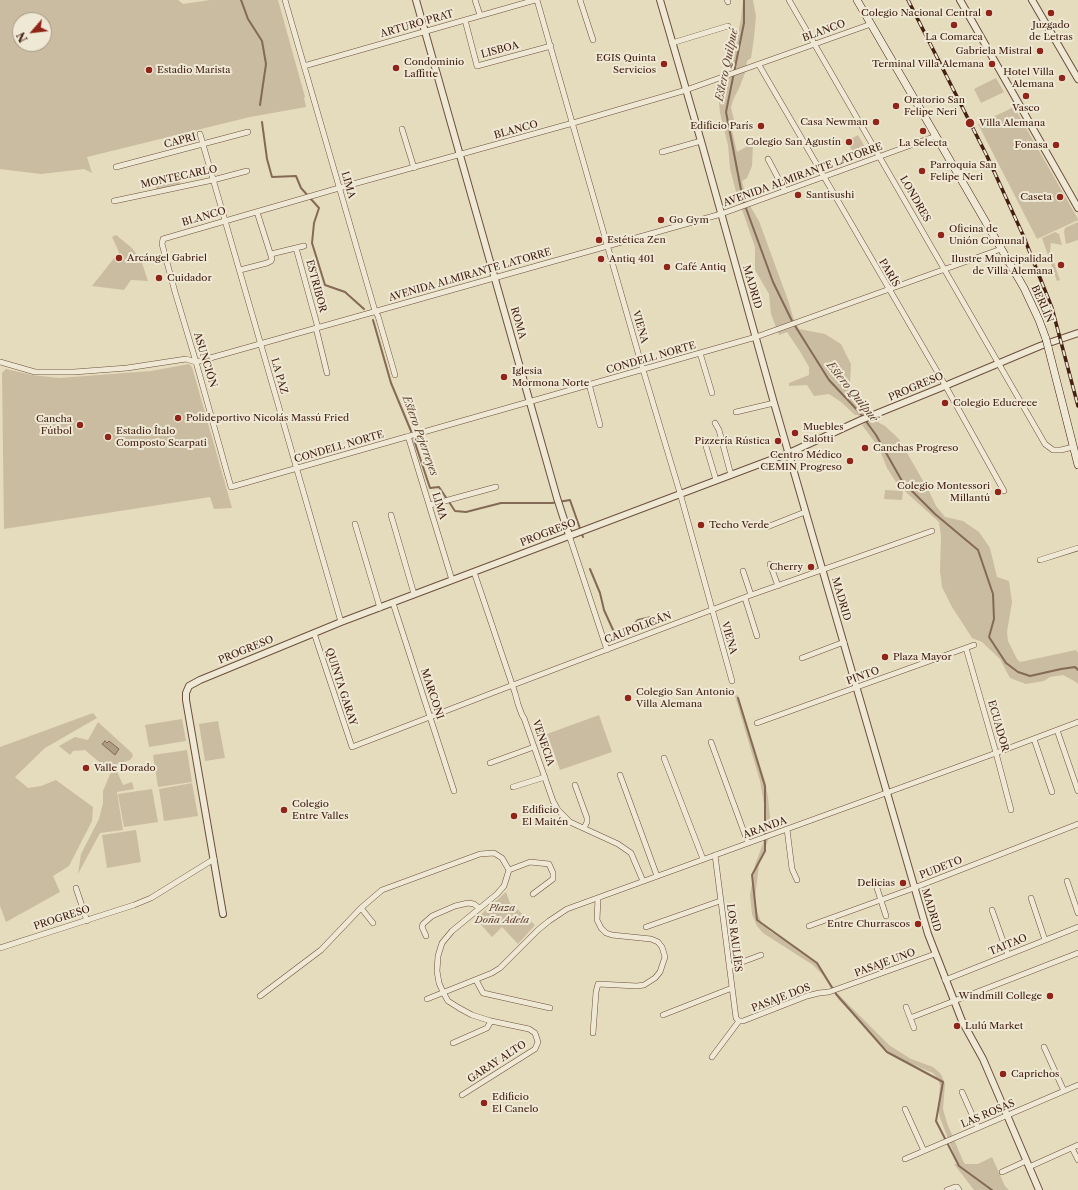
<!DOCTYPE html>
<html>
<head>
<meta charset="utf-8">
<style>
	body { margin:0 }
	#map { position:relative; width:1078px; height:1190px; overflow:hidden; background:#e5dcbd; font-family:"Libre Caslon Text",serif }
	canvas { display:block }
	.north { position:absolute; left:12px; top:12px; width:40px; height:40px; box-sizing:border-box; background:#eee8d4; border:1px solid #aa9886; border-radius:50%; rotate:242deg; font-size:11px; font-weight:700; line-height:16px; text-align:center; color:#442012 }
	.north::after { content:''; display:block; margin:auto; width:14px; height:18px; background:#8f2418; clip-path:polygon(50% 0,100% 100%,50% 72%,0 100%) }
</style>
</head>
<body>
<div id="map">
<canvas width="1078" height="1190"></canvas>
<div class="north">N</div>
</div>
<script>
const ctx = document.querySelector('canvas').getContext('2d');
ctx.lineJoin = 'round';
function fill(path, color) {
  ctx.fillStyle = color;
  ctx.fill(path, 'evenodd');
}
function poly(rows) {
  const path = new Path2D();
  for (const r of rows) {
    path.moveTo(r[0], r[1]);
    for (let i = 2; i < r.length; i += 2) path.lineTo(r[i], r[i + 1]);
  }
  return path;
}
function trace(path, color, width, dash) {
  ctx.strokeStyle = color;
  ctx.lineWidth = width;
  ctx.lineCap = dash ? 'butt' : 'round';
  ctx.setLineDash(dash || []);
  ctx.stroke(path);
}
function write(font, color, halo, rows, align = 'center') {
  ctx.font = font + ' "Libre Caslon Text",serif';
  ctx.lineWidth = 4;
  ctx.setLineDash([]);
  ctx.textBaseline = 'middle';
  ctx.strokeStyle = halo;
  ctx.fillStyle = color;
  for (const [text, x, y, turn = 0] of rows) {
    ctx.save();
    ctx.translate(x, y);
    ctx.rotate((+turn || 0) * Math.PI / 180);
    ctx.textAlign = isNaN(turn) ? turn : align;
    if (halo) ctx.strokeText(text, 0, 0);
    ctx.fillText(text, 0, 0);
    ctx.restore();
  }
}
fill(poly([
	[0,0,178,0,183,4,210,0,278,0,305,97,304,98,306,107,250,117,87,157,92,173,84,169,41,174,0,169],
	[20,20,44,20,44,44,20,44],
	[743,0,753,0,756,16,754,38,751,58,747,61,745,73,740,86,733,100,731,108,736,128,732,130,737,152,753,143,752,166,747,178,742,181,747,201,759,221,789,303,793,317,799,329,825,334,841,344,851,364,850,383,855,398,870,412,868,413,872,421,874,420,885,426,899,439,929,491,936,506,945,517,963,521,979,532,990,548,997,577,1009,581,1012,602,1007,632,1008,641,1017,659,1020,662,1076,650,1078,653,1078,684,1076,682,1063,675,1050,677,1044,681,1026,684,1010,678,1000,659,982,642,972,638,952,607,942,587,940,571,941,536,939,522,898,485,887,468,879,448,862,425,864,424,858,415,855,415,841,402,829,394,814,396,807,385,789,386,789,383,809,375,809,367,801,353,787,332,779,335,771,314,769,294,755,270,755,247,736,192,730,168,728,145,720,113,719,102,720,93,731,69,741,19],
	[996,78,1004,92,981,103,974,89],
	[1014,107,1078,219,1078,220,1037,239,978,124],
	[858,135,868,152,856,158,847,141],
	[176,171,181,186,157,193,153,178],
	[1078,222,1078,240,1066,244,1064,232,1065,228],
	[1055,232,1059,234,1062,245,1051,243,1050,251,1060,280,1057,281,1042,238],
	[116,235,132,248,141,260,148,281,131,280,124,290,92,286,119,252,112,237],
	[189,364,192,367,232,508,214,509,210,497,4,529,2,373,6,369,32,375,59,378,151,371],
	[885,490,903,491,902,500,884,499],
	[738,695,765,781,768,797,770,818,769,838,759,864,755,898,757,912,762,924,771,932,798,948,818,964,837,993,889,1045,911,1059,933,1067,941,1074,945,1084,943,1109,947,1123,963,1161,965,1164,978,1164,992,1157,1005,1186,1009,1190,974,1190,954,1164,958,1164,940,1118,938,1108,940,1086,938,1079,933,1073,906,1062,888,1051,839,1000,822,974,813,965,763,933,757,926,752,914,750,895,755,865,765,838,766,815,760,781,735,696],
	[93,713,97,718,45,748,15,777,28,788,41,786,56,780,93,807,92,821,69,866,53,876,60,892,6,922,0,906,0,747],
	[599,715,612,752,560,770,547,734],
	[182,719,186,741,149,747,145,725],
	[218,721,225,758,205,761,199,724],
	[98,722,132,753,133,756,130,760,118,764,115,767,123,785,132,782,134,789,117,792,123,830,100,833,78,874,81,854,99,819,103,803,103,791,111,772,85,750,73,751,70,755,59,746,75,737,88,740],
	[187,750,192,782,158,787,153,755],
	[192,783,198,816,164,821,159,789],
	[152,789,158,822,124,827,118,794],
	[136,830,141,862,107,868,102,835],
	[506,892,510,903,535,925,518,944,502,927,492,937,476,919]
]), '#cabca0');
const water = poly([
	[105,741,107,743,109,741,119,749,115,755,102,744,105,741]
]);
fill(water, '#ae9c83');
trace(water, '#846a56', 1);
trace(poly([
	[241,0,248,19,262,41,266,64,260,105],
	[744,0,744,23,726,112,743,200,773,282,792,321,829,380,860,413,876,435,902,481,935,514,978,550,993,594,994,619,989,637,1006,663,1018,672,1030,676,1061,669,1075,667,1078,670],
	[262,122,267,159,272,177,296,176,301,188,319,208,314,223,312,243,325,285,345,292,364,309],
	[373,320,391,383,411,431,430,488,439,487,455,511,466,512,501,503,552,503,570,500,583,537],
	[590,569,600,593,604,610,614,632,632,626,638,620,651,617,655,626],
	[738,698,765,786,765,851,752,875,757,920,817,963,836,994,887,1052,943,1082,936,1121,959,1166,992,1190]
]), '#846a56', 2);
const minor = poly([
	[285,0,375,311,378,316,395,375],
	[475,0,480,15],
	[537,0,641,363,680,493,732,681],
	[580,0,593,40],
	[727,0,728,2],
	[789,0,1045,444,1053,450,1061,450,1073,447],
	[465,20,477,66,551,46],
	[871,24,686,90,573,123,339,188,163,239,162,244,175,292,196,362,231,487,756,337,1001,249],
	[672,43,728,26],
	[759,65,945,385,1004,491],
	[304,66,535,0],
	[402,129,414,168],
	[200,134,341,622],
	[662,152,701,141],
	[768,159,785,191],
	[116,167,248,132],
	[114,201,213,180,247,171],
	[296,248,318,328],
	[271,254,304,246],
	[240,270,267,263,271,261,272,259,257,212],
	[316,328,327,373],
	[700,353,712,393],
	[0,362,35,372,74,372,127,368,186,359,196,362,721,214,936,136],
	[589,384,600,425],
	[736,412,774,403],
	[715,423,719,430,731,475],
	[408,436,452,580],
	[705,443,716,480],
	[430,505,496,487],
	[391,515,414,594],
	[355,524,380,608],
	[767,527,805,512],
	[569,535,607,650],
	[1040,560,1078,548],
	[770,564,778,586],
	[743,571,751,595],
	[474,572,515,693,518,704,522,715,524,718,553,801,558,810,570,822,618,844,631,853,643,881],
	[745,598,757,636],
	[393,603,454,791],
	[314,633,352,747,513,685,751,595,932,531],
	[966,648,996,753,1011,810],
	[802,658,844,642],
	[757,723,974,645],
	[1057,730,1078,791],
	[1034,739,1052,792],
	[711,742,748,843],
	[664,758,703,859],
	[490,763,534,747],
	[620,775,657,876],
	[575,785,587,818,587,822,584,828],
	[513,787,545,777],
	[787,829,792,869,797,880],
	[715,855,736,1018,739,1021],
	[509,870,530,862,549,864,553,873,553,879,533,894],
	[1067,881,1078,913],
	[875,882,886,916],
	[76,888,87,921],
	[1031,898,1045,940],
	[361,908,373,923],
	[992,910,1008,955],
	[809,926,914,888,1078,824],
	[646,927,720,901],
	[426,936,422,927,423,924,432,916,455,906,468,903,474,904,479,908],
	[0,948,134,905,151,898,214,859],
	[729,967,761,955],
	[476,980,483,993,550,1008],
	[945,980,1078,927],
	[260,996,321,950,361,908,382,890,480,854,494,853,502,858,509,870,504,886,497,894,452,931,442,943,438,956,437,971,439,983,443,992,448,1001,459,1008,472,1015,491,1021,529,1029,535,1033,538,1042,535,1049,462,1095],
	[427,999,492,973,500,968,538,930,549,921,567,909,996,753,1078,722],
	[906,1007,914,1028],
	[663,1015,732,988],
	[910,1018,1078,953],
	[739,1021,743,1021,807,996,819,993,829,992,935,954],
	[593,1033,596,992,598,984,637,986,644,985,655,978,660,972,665,957,662,947,658,942,651,939,612,935,606,933,601,928,597,920,598,898],
	[453,1043,487,1028,491,1021],
	[1044,1047,1064,1091],
	[712,1057,739,1021],
	[962,1092,978,1128],
	[905,1109,924,1151],
	[1072,1148,1078,1160],
	[905,1159,1078,1085],
	[1029,1167,1078,1145],
	[1002,1172,1026,1161],
	[947,1190,955,1187,957,1187,959,1190]
]);
const tertiary = poly([
	[416,0,557,498,569,535],
	[660,0,701,141,774,403,928,934,962,1021,983,1059,1039,1190],
	[960,0,1078,208],
	[1032,0,1078,79],
	[223,914,186,700,186,693,189,686,200,680,341,622,789,453,861,420,940,388,1040,346,1078,333]
]);
const secondary = poly([
	[857,0,1024,288,1039,320,1046,339],
	[1048,347,1078,465]
]);
trace(minor, '#6c4f3d', 6);
trace(tertiary, '#6c4f3d', 8);
trace(secondary, '#442012', 8);
trace(minor, '#eee8d4', 5);
trace(tertiary, '#eee8d4', 6);
trace(secondary, '#eee8d4', 7);
const rail = poly([
	[908,0,987,156,1023,235,1052,308,1078,406]
]);
trace(rail, '#442012', 3.5);
trace(rail, '#eee8d4', 2, [6]);
const secondaryBridge = poly([
	[1046,339,1048,347]
]);
trace(secondaryBridge, '#442012', 8, []);
trace(secondaryBridge, '#eee8d4', 7);
for (const [x, y, r, color] of [
	[989,13,4,"#8f2418"],
	[1051,13,4,"#8f2418"],
	[954,25,4,"#8f2418"],
	[1040,51,4,"#8f2418"],
	[664,64,4,"#8f2418"],
	[992,64,4,"#8f2418"],
	[396,68,4,"#8f2418"],
	[149,70,4,"#8f2418"],
	[1062,78,4,"#8f2418"],
	[1026,96,4,"#8f2418"],
	[896,106,4,"#8f2418"],
	[876,122,4,"#8f2418"],
	[970,123,5,"#8f2418"],
	[761,126,4,"#8f2418"],
	[923,131,4,"#8f2418"],
	[849,142,4,"#8f2418"],
	[1056,145,4,"#8f2418"],
	[922,171,4,"#8f2418"],
	[798,195,4,"#8f2418"],
	[1060,197,4,"#8f2418"],
	[661,220,4,"#8f2418"],
	[941,235,4,"#8f2418"],
	[599,240,4,"#8f2418"],
	[119,258,4,"#8f2418"],
	[601,259,4,"#8f2418"],
	[1061,265,4,"#8f2418"],
	[667,267,4,"#8f2418"],
	[159,278,4,"#8f2418"],
	[504,377,4,"#8f2418"],
	[945,403,4,"#8f2418"],
	[178,418,4,"#8f2418"],
	[80,425,4,"#8f2418"],
	[795,433,4,"#8f2418"],
	[108,437,4,"#8f2418"],
	[778,441,4,"#8f2418"],
	[865,448,4,"#8f2418"],
	[850,461,4,"#8f2418"],
	[998,492,4,"#8f2418"],
	[701,525,4,"#8f2418"],
	[811,567,4,"#8f2418"],
	[885,657,4,"#8f2418"],
	[628,698,4,"#8f2418"],
	[86,768,4,"#8f2418"],
	[284,810,4,"#8f2418"],
	[514,816,4,"#8f2418"],
	[903,883,4,"#8f2418"],
	[918,924,4,"#8f2418"],
	[1050,996,4,"#8f2418"],
	[957,1026,4,"#8f2418"],
	[1003,1074,4,"#8f2418"],
	[484,1103,4,"#8f2418"]
]) {
  const dot = new Path2D();
  dot.arc(x, y, r, 0, 2 * Math.PI);
  ctx.fillStyle = color;
  ctx.fill(dot);
  trace(dot, '#eee8d4', 1.5);
}
write('10px', '#442012', '#eee8d4', [
	["Colegio Nacional Central",981,13,"right"],
	["Juzgado",1051,25,"center"],
	["de Letras",1051,37,"center"],
	["La Comarca",954,37,"center"],
	["Gabriela Mistral",1032,51,"right"],
	["EGIS Quinta",656,58,"right"],
	["Servicios",656,70,"right"],
	["Condominio",404,62],
	["Laffitte",404,74],
	["Terminal Villa Alemana",984,64,"right"],
	["Estadio Marista",157,70],
	["Hotel Villa",1054,72,"right"],
	["Alemana",1054,84,"right"],
	["Oratorio San",904,100],
	["Felipe Neri",904,112],
	["Vasco",1026,108,"center"],
	["Casa Newman",868,122,"right"],
	["Villa Alemana",979,123],
	["Edificio París",753,126,"right"],
	["Colegio San Agustín",841,142,"right"],
	["La Selecta",923,143,"center"],
	["Fonasa",1048,145,"right"],
	["Parroquia San",930,165],
	["Felipe Neri",930,177],
	["Santisushi",806,195],
	["Caseta",1052,197,"right"],
	["Go Gym",669,220],
	["Oficina de",949,229],
	["Unión Comunal",949,241],
	["Estética Zen",607,240],
	["Arcángel Gabriel",127,258],
	["Antiq 401",609,259],
	["Ilustre Municipalidad",1053,259,"right"],
	["de Villa Alemana",1053,271,"right"],
	["Café Antiq",675,267],
	["Cuidador",167,278],
	["Iglesia",512,371],
	["Mormona Norte",512,383],
	["Colegio Educrece",953,403],
	["Polideportivo Nicolás Massú Fried",186,418],
	["Cancha",72,419,"right"],
	["Fútbol",72,431,"right"],
	["Muebles",803,427],
	["Salotti",803,439],
	["Estadio Ítalo",116,431],
	["Composto Scarpati",116,443],
	["Pizzería Rústica",770,441,"right"],
	["Canchas Progreso",873,448],
	["Centro Médico",842,455,"right"],
	["CEMIN Progreso",842,467,"right"],
	["Colegio Montessori",990,486,"right"],
	["Millantú",990,498,"right"],
	["Techo Verde",709,525],
	["Cherry",803,567,"right"],
	["Plaza Mayor",893,657],
	["Colegio San Antonio",636,692],
	["Villa Alemana",636,704],
	["Valle Dorado",94,768],
	["Colegio",292,804],
	["Entre Valles",292,816],
	["Edificio",522,810],
	["El Maitén",522,822],
	["Delicias",895,883,"right"],
	["Entre Churrascos",910,924,"right"],
	["Windmill College",1042,996,"right"],
	["Lulú Market",965,1026],
	["Caprichos",1011,1074],
	["Edificio",492,1097],
	["El Canelo",492,1109]
], 'left');
write('10px', '#442012', '#eee8d4', [
	["ARTURO PRAT",417,24,-16],
	["BLANCO",824,31,-20],
	["LISBOA",500,50,-15],
	["BLANCO",516,130,-15],
	["CAPRI",180,141,-15],
	["AVENIDA ALMIRANTE LATORRE",803,175,-20],
	["MONTECARLO",179,177,-12],
	["LIMA",348,185,74],
	["LONDRES",915,199,60],
	["BLANCO",204,217,-16],
	["PARÍS",889,273,60],
	["AVENIDA ALMIRANTE LATORRE",470,275,-16],
	["ESTRIBOR",316,286,75],
	["MADRID",752,287,74],
	["BERLÍN",1042,304,66],
	["ROMA",518,323,74],
	["VIENA",640,327,74],
	["CONDELL NORTE",651,358,-16],
	["ASUNCIÓN",205,360,73],
	["LA PAZ",279,376,74],
	["PROGRESO",916,387,-23],
	["CONDELL NORTE",339,447,-16],
	["LIMA",439,506,73],
	["PROGRESO",548,533,-21],
	["MADRID",841,599,74],
	["CAUPOLICÁN",638,628,-21],
	["VIENA",729,638,74],
	["PROGRESO",246,650,-22],
	["PINTO",863,676,-20],
	["QUINTA GARAY",341,687,72],
	["MARCONI",432,694,72],
	["ECUADOR",998,726,74],
	["VENECIA",543,743,71],
	["ARANDA",765,828,-20],
	["PUDETO",941,868,-21],
	["MADRID",931,910,73],
	["PROGRESO",62,918,-18],
	["LOS RAULÍES",734,938,83],
	["TAITAO",1008,945,-22],
	["PASAJE UNO",885,963,-20],
	["PASAJE DOS",781,998,-21],
	["GARAY ALTO",497,1062,-33],
	["LAS ROSAS",988,1114,-23]
]);
write('italic 10px', '#664736', '#eee8d4', [
	["Plaza",502,908],
	["Doña Adela",502,920]
]);
write('italic 11px', '#644534', '#eee8d4', [
	["Estero Quilpué",727,65,-78],
	["Estero Quilpué",852,392,51],
	["Estero Pejerreyes",420,436,70]
]);
</script>
</body>
</html>
